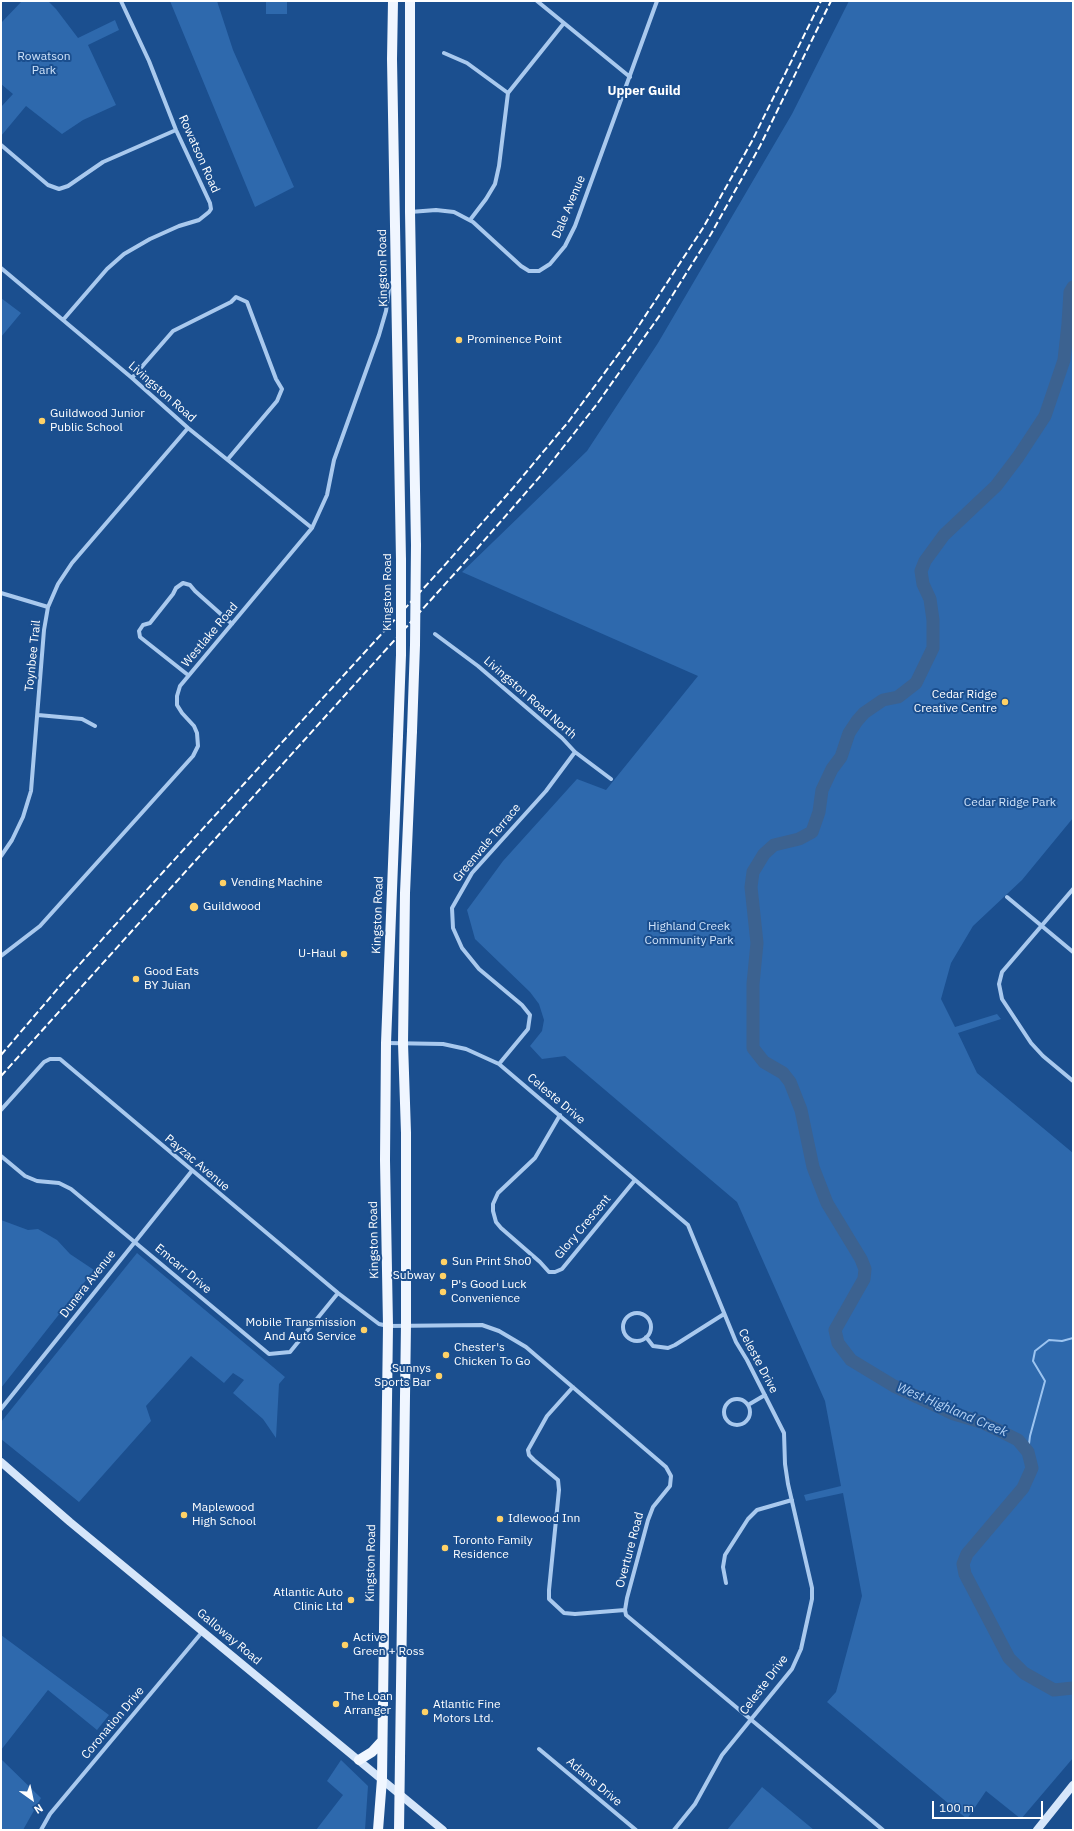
<!DOCTYPE html>
<html>
<head>
<meta charset="utf-8">
<style>
	body { margin:0 }
	#map { position:relative; width:1074px; height:1831px; overflow:hidden; background:#1b4f8f; font-family:"IBM Plex Sans",sans-serif }
	canvas { display:block }
	.frame { position:absolute; inset:0; border:2px solid #fff; pointer-events:none }
	.north { position:absolute; left:12px; top:1779px; width:40px; height:40px; -webkit-text-stroke:3px #1b4f8f; paint-order:stroke; rotate:147deg; font-size:11px; font-weight:700; line-height:16px; text-align:center; color:#fff }
	.north::after { content:''; display:block; margin:auto; width:14px; height:18px; background:#fff; clip-path:polygon(50% 0,100% 100%,50% 72%,0 100%) }
	.scale { position:absolute; left:932px; top:1801px; width:111px; height:18px; box-sizing:border-box; border:2px solid #fff; border-top:0; padding-left:5px; font-size:12px; line-height:14px; white-space:nowrap; color:#fff; -webkit-text-stroke:3px #1b4f8f; paint-order:stroke }
</style>
</head>
<body>
<div id="map">
<canvas width="1074" height="1831"></canvas>
<div class="frame"></div>
<div class="north">N</div>
<div class="scale">100 m</div>
</div>
<script>
const ctx = document.querySelector('canvas').getContext('2d');
ctx.lineJoin = 'round';
function fill(path, color) {
  ctx.fillStyle = color;
  ctx.fill(path, 'evenodd');
}
function poly(rows) {
  const path = new Path2D();
  for (const r of rows) {
    if (r.length === 3) {
      path.moveTo(r[0] + r[2], r[1]);
      path.arc(r[0], r[1], r[2], 0, 2 * Math.PI);
      continue;
    }
    path.moveTo(r[0], r[1]);
    for (let i = 2; i < r.length; i += 2) path.lineTo(r[i], r[i + 1]);
  }
  return path;
}
function trace(path, color, width, dash) {
  ctx.strokeStyle = color;
  ctx.lineWidth = width;
  ctx.lineCap = dash ? 'butt' : 'round';
  ctx.setLineDash(dash || []);
  ctx.stroke(path);
}
function write(font, color, halo, rows, align = 'center') {
  ctx.font = font + ' "IBM Plex Sans",sans-serif';
  ctx.lineWidth = 4;
  ctx.setLineDash([]);
  ctx.textBaseline = 'middle';
  ctx.strokeStyle = halo;
  ctx.fillStyle = color;
  for (const [text, x, y, turn = 0] of rows) {
    ctx.save();
    ctx.translate(x, y);
    ctx.rotate((+turn || 0) * Math.PI / 180);
    ctx.textAlign = isNaN(turn) ? turn : align;
    if (halo) ctx.strokeText(text, 0, 0);
    ctx.fillText(text, 0, 0);
    ctx.restore();
  }
}
fill(poly([
	[22,1,48,1,56,9,78,38,115,20,119,30,88,45,116,105,83,120,62,134,26,106,1,136,1,107,13,94,1,84,1,23],
	[170,1,217,1,233,50,294,187,255,207],
	[266,1,287,1,287,14,266,14],
	[849,1,1073,1,1073,818,1022,880,973,926,951,963,941,999,955,1027,997,1014,1001,1019,958,1033,977,1073,1073,1153,1073,1758,1021,1819,986,1791,967,1819,827,1702,836,1692,862,1596,843,1493,806,1501,804,1495,841,1486,825,1401,737,1202,565,1056,542,1059,530,1046,542,1031,544,1020,539,1004,530,992,475,939,467,910,503,861,577,779,606,790,698,676,462,572,587,451,658,343,792,114],
	[1,298,21,313,1,337],
	[1,1220,28,1230,38,1229,57,1240,70,1254,94,1270,1,1388],
	[137,1253,285,1377,279,1384,276,1438,263,1419,233,1393,244,1380,233,1373,224,1383,191,1356,146,1406,151,1421,79,1502,1,1439,1,1422],
	[1,1635,109,1715,97,1730,48,1690,1,1750],
	[1,1759,41,1798,23,1830,1,1830],
	[341,1760,368,1786,365,1830,316,1830,343,1795,327,1781],
	[762,1787,814,1830,727,1830]
]), '#2e69ad');
trace(poly([
	[1028,1452,1030,1436,1045,1381,1033,1361,1035,1351,1049,1340,1062,1341,1073,1338]
]), '#9cc4f0', 2);
trace(poly([
	[1073,287,1070,292,1068,324,1064,360,1045,416,1018,457,996,486,944,535,925,561,921,571,923,584,930,599,933,620,933,648,916,683,898,697,883,700,864,713,857,721,849,733,841,757,832,769,822,790,819,812,812,832,799,839,774,845,764,854,753,872,751,887,757,943,753,984,753,1048,764,1062,783,1073,790,1082,801,1110,813,1167,827,1203,861,1259,865,1269,864,1279,835,1330,838,1343,851,1360,894,1386,954,1414,981,1422,1000,1431,1018,1440,1028,1452,1032,1468,1023,1488,967,1554,963,1564,965,1574,1009,1658,1024,1673,1054,1690,1073,1688]
]), '#3c6290', 13);
trace(poly([
	[537,1,630,77],
	[444,53,467,63,508,93],
	[1,145,48,185,59,189,68,186,103,162,176,130],
	[410,212,436,210,454,212,473,222,521,266,529,271,539,271,550,264,565,246,575,226,657,1],
	[470,220,486,199,495,184,499,166,508,93,564,23],
	[1,268,132,378,188,428,312,528],
	[63,320,107,269,124,254,150,239,179,226,199,220,209,212,211,209,210,203,176,130,149,61,121,1],
	[132,378,173,331,231,302,236,297,247,302,276,379,282,389,277,401,228,459],
	[1,593,48,607],
	[435,634,478,666,562,738,575,752,611,779],
	[188,675,140,637,139,631,143,625,150,623,173,594,176,588,183,583,190,585,195,591,232,624],
	[38,715,82,719,95,726],
	[1,856,12,840,23,817,31,791,44,630,48,607,58,584,72,563,188,428],
	[1073,889,1002,972,999,984,1002,999,1031,1043,1043,1056,1073,1081],
	[1007,897,1073,952],
	[1,956,40,926,193,756,198,746,197,733,194,726,182,713,177,705,177,696,180,686,312,528,327,495,334,460,379,335,386,311,389,289,393,281],
	[387,1043,443,1044,466,1049,499,1064,688,1225,736,1342,747,1360,784,1433,785,1464,788,1484,812,1588,812,1599,801,1649,792,1669,722,1755,695,1804,674,1830],
	[499,1064,528,1029,530,1015,522,1005,479,969,462,948,453,928,452,908,472,873,546,791,575,752],
	[1,1110,44,1062,50,1059,60,1059,338,1293,379,1324,388,1326,482,1325,499,1331,526,1347,666,1467,671,1476,670,1486,653,1507,648,1520,627,1598,625,1610,626,1615,883,1830],
	[560,1115,535,1158,498,1193,493,1204,493,1211,496,1222,501,1228,540,1262,549,1272,555,1272,562,1269,635,1180],
	[1,1156,25,1176,37,1181,59,1183,71,1189,269,1354,290,1352,338,1293],
	[637,1327,14],
	[646,1337,653,1346,668,1348,675,1345,724,1314],
	[573,1387,547,1416,528,1450,529,1455,534,1460,558,1480,559,1490,549,1590,549,1599,564,1613,575,1614,625,1610],
	[737,1412,13],
	[748,1405,765,1395],
	[1,1409,191,1172],
	[726,1583,723,1567,725,1555,748,1519,757,1510,792,1500],
	[539,1749,636,1830],
	[41,1830,50,1814,203,1631]
]), '#a9c9ee', 4);
trace(poly([
	[1,1462,70,1522,443,1830],
	[1037,1830,1073,1785]
]), '#d6e6fa', 8);
trace(poly([
	[393,1,392,59,401,560],
	[410,1,410,212,416,545],
	[359,1760,372,1752,382,1741],
	[378,1830,382,1779,388,1326,385,1160,386,1043,398,736],
	[399,1830,406,1324,406,1133,403,1043,405,893,412,731]
]), '#f0f6ff', 10);
trace(poly([
	[1,1055,60,986,164,871,443,567,513,488,569,421,634,333,703,228,752,141,821,1],
	[1,1076,475,551,543,473,597,404,660,315,711,234,760,146,831,1]
]), '#fff', 2, [7, 3]);
trace(poly([
	[412,731,415,645,416,545],
	[398,736,401,655,401,560]
]), '#f0f6ff', 10);
for (const [x, y, r, color] of [
	[459,340,4,"#ffd166"],
	[42,421,4,"#ffd166"],
	[1005,702,4,"#ffd166"],
	[223,883,4,"#ffd166"],
	[194,907,5,"#ffd166"],
	[344,954,4,"#ffd166"],
	[136,979,4,"#ffd166"],
	[444,1262,4,"#ffd166"],
	[443,1276,4,"#ffd166"],
	[443,1292,4,"#ffd166"],
	[364,1330,4,"#ffd166"],
	[446,1355,4,"#ffd166"],
	[439,1376,4,"#ffd166"],
	[184,1515,4,"#ffd166"],
	[500,1519,4,"#ffd166"],
	[445,1548,4,"#ffd166"],
	[351,1600,4,"#ffd166"],
	[345,1645,4,"#ffd166"],
	[336,1704,4,"#ffd166"],
	[425,1712,4,"#ffd166"]
]) {
  const dot = new Path2D();
  dot.arc(x, y, r, 0, 2 * Math.PI);
  ctx.fillStyle = color;
  ctx.fill(dot);
  trace(dot, '#1b4f8f', 1.5);
}
write('12px', '#cfe3fa', '#1b4f8f', [
	["Rowatson",44,57],
	["Park",44,71],
	["Cedar Ridge Park",1010,803],
	["Highland Creek",689,927],
	["Community Park",689,941]
]);
write('12px', '#fff', '#1b4f8f', [
	["Rowatson Road",199,154,66],
	["Dale Avenue",569,207,-67],
	["Kingston Road",383,268,-91],
	["Livingston Road",162,392,41],
	["Kingston Road",388,592,-90],
	["Westlake Road",210,635,-50],
	["Toynbee Trail",33,656,-84],
	["Livingston Road North",530,698,41],
	["Greenvale Terrace",487,843,-50],
	["Kingston Road",378,915,-88],
	["Celeste Drive",556,1099,40],
	["Payzac Avenue",197,1163,40],
	["Glory Crescent",583,1227,-50],
	["Kingston Road",374,1240,-91],
	["Emcarr Drive",183,1269,40],
	["Dunera Avenue",88,1284,-52],
	["Celeste Drive",758,1361,62],
	["Overture Road",630,1550,-75],
	["Kingston Road",371,1563,-89],
	["Galloway Road",229,1637,40],
	["Celeste Drive",764,1685,-53],
	["Coronation Drive",113,1723,-50],
	["Adams Drive",594,1782,40]
]);
write('12px', '#fff', '#1b4f8f', [
	["Prominence Point",467,340],
	["Guildwood Junior",50,414],
	["Public School",50,428],
	["Cedar Ridge",997,695,"right"],
	["Creative Centre",997,709,"right"],
	["Vending Machine",231,883],
	["Guildwood",203,907],
	["U-Haul",336,954,"right"],
	["Good Eats",144,972],
	["BY Juian",144,986],
	["Sun Print Sho0",452,1262],
	["Subway",435,1276,"right"],
	["P's Good Luck",451,1285],
	["Convenience",451,1299],
	["Mobile Transmission",356,1323,"right"],
	["And Auto Service",356,1337,"right"],
	["Chester's",454,1348],
	["Chicken To Go",454,1362],
	["Sunnys",431,1369,"right"],
	["Sports Bar",431,1383,"right"],
	["Maplewood",192,1508],
	["High School",192,1522],
	["Idlewood Inn",508,1519],
	["Toronto Family",453,1541],
	["Residence",453,1555],
	["Atlantic Auto",343,1593,"right"],
	["Clinic Ltd",343,1607,"right"],
	["Active",353,1638],
	["Green + Ross",353,1652],
	["The Loan",344,1697],
	["Arranger",344,1711],
	["Atlantic Fine",433,1705],
	["Motors Ltd.",433,1719]
], 'left');
write('bold 13px', '#fff', '#1b4f8f', [
	["Upper Guild",644,91]
]);
write('italic 13px', '#b5d3f5', '#1b4f8f', [
	["West Highland Creek",952,1410,23]
]);
</script>
</body>
</html>
